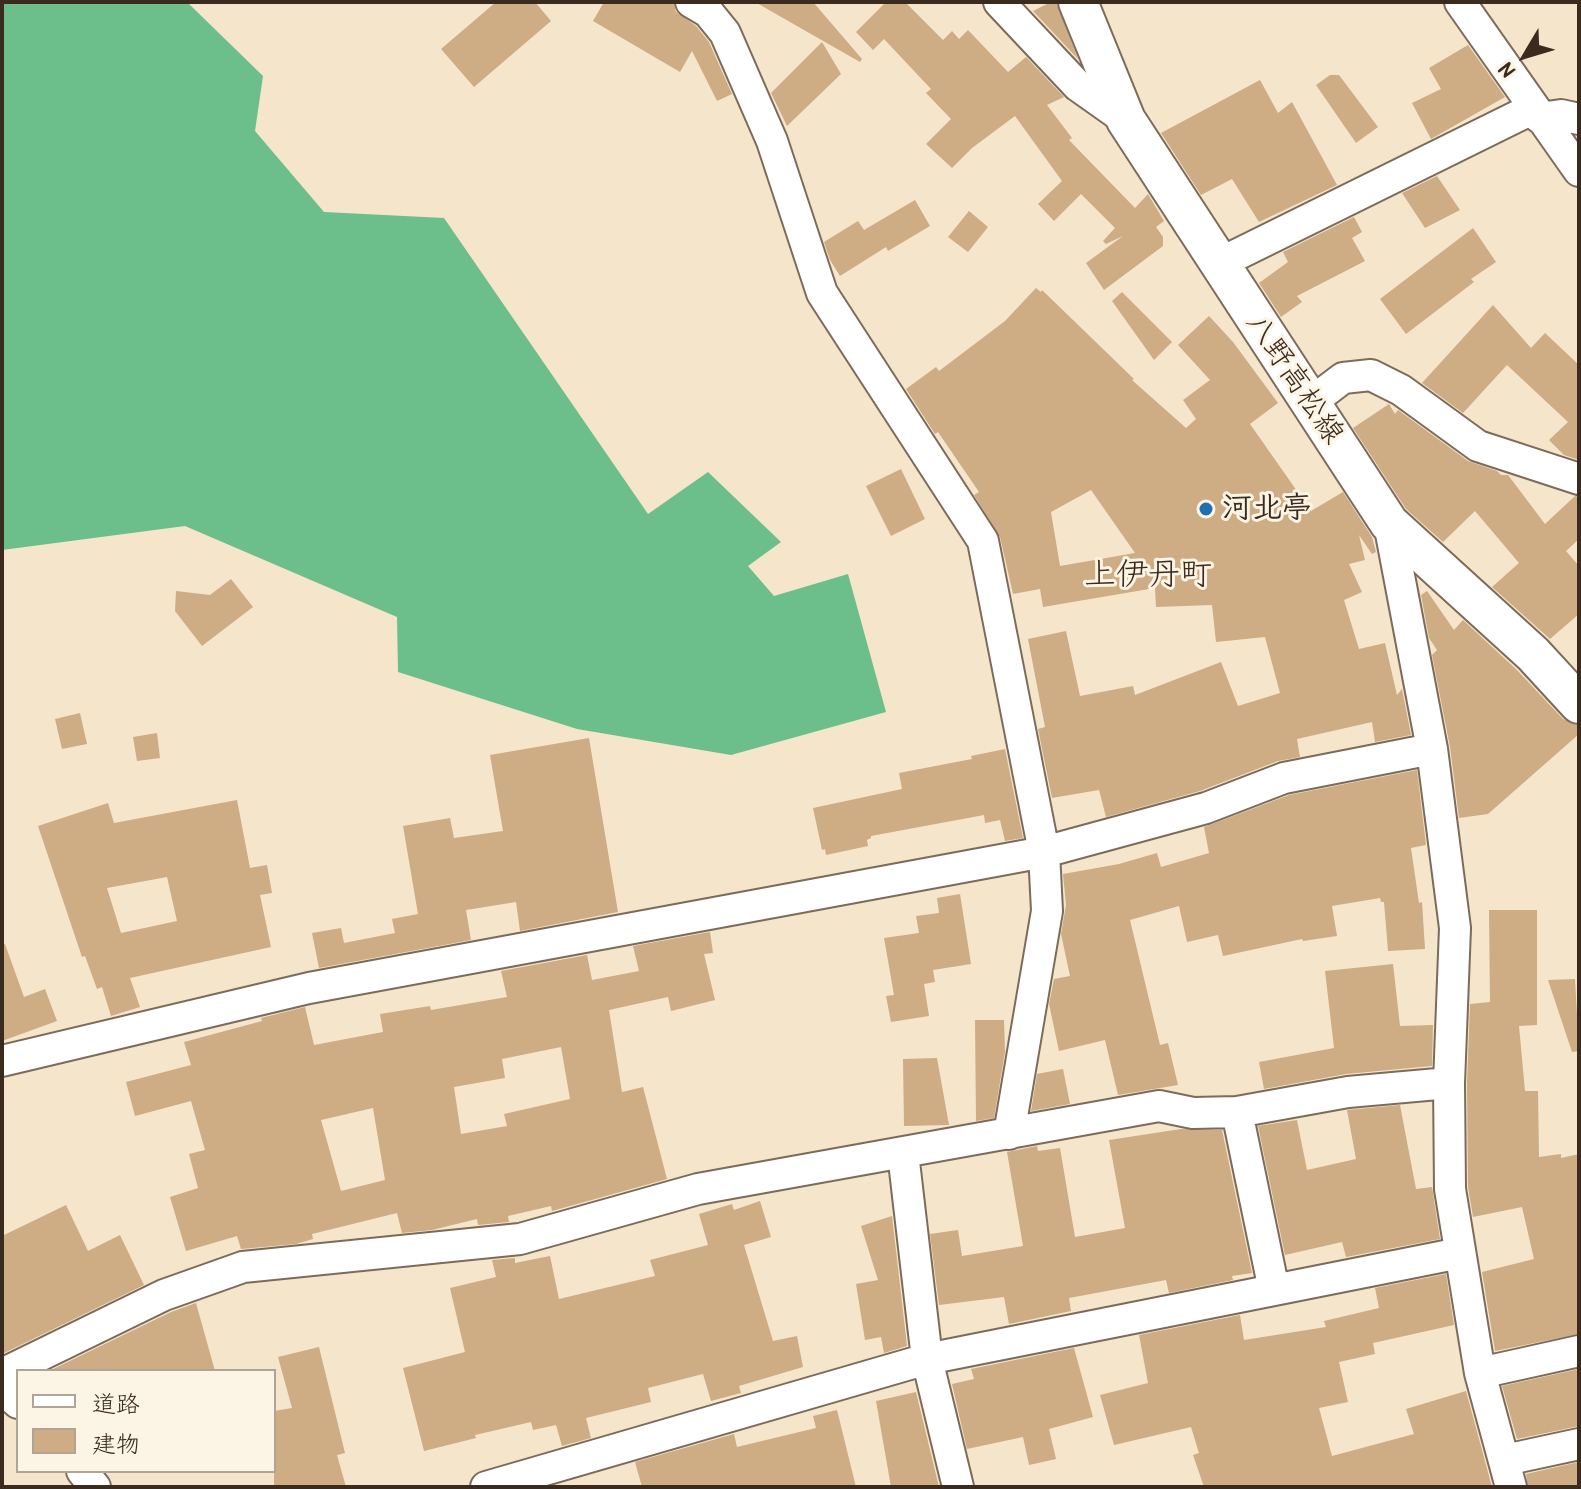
<!DOCTYPE html>
<html>
<head>
<meta charset="utf-8">
<style>
	body { margin:0 }
	#map { position:relative; width:1581px; height:1489px; overflow:hidden; background:#f5e5cb; font-family:"Patrick Hand","Klee One",sans-serif }
	canvas { display:block }
	.frame { position:absolute; inset:0; border:4px solid #3b2a1e; pointer-events:none }
	.legend { position:absolute; left:16px; top:1369px; width:260px; height:104px; box-sizing:border-box; background:#fcf5e5; border:2px solid #afa495; margin:0; padding:10px 14px; list-style:none; font-size:24px; color:#3b2a1e }
	.legend li { display:flex; align-items:center; gap:16px; height:40px }
	.legend b { width:40px; border:2px solid #afa495 }
	.north { position:absolute; left:1485px; top:16px; width:80px; height:80px; -webkit-text-stroke:6px #fcf5e5; paint-order:stroke; rotate:232deg; font-size:22px; font-weight:700; line-height:32px; text-align:center; color:#3b2a1e }
	.north::after { content:''; display:block; margin:auto; width:28px; height:36px; background:#3b2a1e; clip-path:polygon(50% 0,100% 100%,50% 72%,0 100%) }
</style>
</head>
<body>
<div id="map">
<canvas width="1581" height="1489"></canvas>
<div class="frame"></div>
<ul class="legend">
<li><b style="height:10px;background:#fff"></b>道路</li>
<li><b style="height:22px;background:#ceac84"></b>建物</li>
</ul>
<div class="north">N</div>
</div>
<script>
const ctx = document.querySelector('canvas').getContext('2d');
ctx.lineJoin = 'round';
function fill(path, color) {
  ctx.fillStyle = color;
  ctx.fill(path, 'evenodd');
}
function poly(rows) {
  const path = new Path2D();
  for (const r of rows) {
    path.moveTo(r[0], r[1]);
    for (let i = 2; i < r.length; i += 2) path.lineTo(r[i], r[i + 1]);
  }
  return path;
}
function trace(path, color, width, dash) {
  ctx.strokeStyle = color;
  ctx.lineWidth = width;
  ctx.lineCap = dash ? 'butt' : 'round';
  ctx.setLineDash(dash || []);
  ctx.stroke(path);
}
function write(font, color, halo, rows, align = 'center') {
  ctx.font = font + ' "Patrick Hand","Klee One",sans-serif';
  ctx.lineWidth = 6;
  ctx.setLineDash([]);
  ctx.textBaseline = 'middle';
  ctx.strokeStyle = halo;
  ctx.fillStyle = color;
  for (const [text, x, y, turn = 0] of rows) {
    ctx.save();
    ctx.translate(x, y);
    ctx.rotate((+turn || 0) * Math.PI / 180);
    ctx.textAlign = isNaN(turn) ? turn : align;
    if (halo) ctx.strokeText(text, 0, 0);
    ctx.fillText(text, 0, 0);
    ctx.restore();
  }
}
fill(poly([
	[2,2,187,2,263,76,255,131,324,212,444,218,648,514,708,472,781,542,748,566,774,596,848,574,886,712,731,755,577,729,398,672,397,617,185,526,2,550]
]), '#6cbe8a');
fill(poly([
	[496,2,535,2,551,21,474,87,441,49],
	[604,2,673,2,676,12,696,26,709,42,732,94,717,101,692,51,680,72,593,21],
	[755,2,813,2,862,59,860,62],
	[886,2,905,2,943,40,952,31,959,39,968,30,1008,72,1026,57,1064,97,1047,105,1072,138,1069,140,1135,208,1148,194,1164,221,1156,227,1163,237,1163,246,1104,290,1086,263,1123,236,1106,244,1103,241,1115,228,1081,194,1054,221,1038,204,1062,181,1015,116,972,148,952,168,926,144,951,119,926,93,931,89,884,39,873,50,856,32],
	[1051,2,1056,2,1078,59,1033,11],
	[822,42,841,74,787,126,771,93],
	[1468,45,1505,97,1431,139,1412,103,1441,89,1429,68],
	[1330,75,1339,75,1378,127,1356,143,1316,85],
	[1260,80,1278,113,1292,102,1337,185,1259,222,1232,179,1201,195,1161,133],
	[1437,176,1460,210,1425,228,1402,193],
	[915,200,930,226,888,251,886,247,840,276,830,260,824,242,858,221,864,230],
	[969,211,988,227,968,252,948,237],
	[1354,217,1362,232,1352,238,1365,261,1297,296,1302,302,1281,317,1259,283,1288,262,1283,252],
	[1473,228,1496,262,1471,279,1474,282,1406,334,1380,299],
	[1036,288,1041,292,1042,290,1134,379,1132,380,1186,428,1196,419,1183,400,1210,380,1178,345,1209,316,1233,342,1278,403,1250,424,1311,511,1343,492,1372,537,1376,552,1372,554,1359,535,1365,560,1349,564,1362,592,1344,600,1359,649,1385,643,1397,695,1402,689,1411,735,1375,742,1372,722,1297,739,1300,757,1278,761,1200,791,1106,817,1099,790,1052,798,1038,729,1045,727,1028,639,1066,631,1080,696,1133,686,1135,695,1221,662,1238,706,1280,693,1265,637,1216,642,1212,605,1156,607,1155,588,1043,607,1040,589,1013,594,1000,537,974,495,979,492,938,432,935,434,906,389,936,367,939,371,1005,321],
	[1091,490,1135,553,1060,566,1051,512],
	[1122,292,1172,342,1154,360,1112,301],
	[1493,305,1531,348,1545,333,1579,365,1579,460,1564,455,1549,440,1568,422,1507,365,1463,413,1422,383],
	[1389,404,1395,414,1398,410,1468,461,1497,471,1501,475,1508,475,1545,524,1575,496,1579,497,1579,539,1566,551,1579,566,1579,614,1550,639,1492,587,1519,563,1475,511,1443,542,1406,509,1353,428],
	[901,469,925,519,891,536,866,486],
	[231,579,253,607,202,646,175,611,176,591,210,595],
	[1427,591,1454,630,1463,620,1517,670,1563,719,1579,726,1579,734,1488,814,1459,818,1450,747,1432,655,1437,650,1429,638,1421,595],
	[80,713,87,744,62,749,55,719],
	[157,733,160,758,137,761,133,737],
	[589,738,618,912,520,931,516,902,466,910,471,940,319,968,312,933,341,928,344,943,395,933,392,919,418,914,403,826,450,818,454,838,503,831,490,755],
	[1005,749,1023,838,1005,841,1000,820,985,823,984,815,871,836,871,838,867,840,868,846,826,855,825,849,822,850,813,808,902,789,899,773,972,759,971,756],
	[1417,770,1426,845,1411,848,1419,903,1422,902,1425,949,1388,951,1384,902,1381,902,1380,898,1332,906,1337,936,1303,941,1302,939,1223,956,1218,935,1187,942,1179,906,1130,920,1160,1045,1168,1043,1178,1085,1118,1095,1105,1040,1059,1051,1049,1004,1054,979,1070,976,1061,934,1066,905,1063,874,1119,864,1157,853,1161,867,1209,853,1204,827,1289,795],
	[237,800,250,868,267,865,272,893,260,895,271,947,130,978,140,1007,111,1016,102,987,97,989,85,956,82,957,38,826,108,803,114,823],
	[167,877,177,921,121,933,107,888],
	[960,894,971,964,933,970,935,982,924,984,929,1016,891,1022,886,996,894,995,884,938,919,933,916,916,939,913,937,898],
	[1489,910,1537,910,1537,1025,1519,1026,1525,1091,1538,1091,1539,1157,1561,1154,1561,1158,1579,1154,1579,1334,1495,1351,1482,1272,1534,1259,1522,1207,1473,1217,1468,1187,1467,1083,1470,1004,1490,1002],
	[710,932,713,953,704,954,715,1000,671,1011,668,997,609,1010,622,1092,643,1087,667,1179,552,1211,551,1206,508,1216,509,1222,478,1225,477,1219,432,1230,402,1233,397,1213,312,1234,313,1239,296,1244,241,1249,237,1236,186,1251,170,1197,198,1188,189,1154,205,1150,191,1101,135,1116,126,1082,191,1065,184,1042,262,1021,261,1018,305,1007,314,1045,383,1032,380,1014,430,1006,431,1010,507,997,501,971,587,955,592,980,639,971,633,946],
	[561,1047,570,1099,504,1114,507,1126,461,1134,454,1087,505,1078,502,1059],
	[373,1108,385,1180,341,1191,321,1120],
	[5,944,24,997,45,989,57,1021,2,1041,2,945],
	[1393,964,1400,1026,1433,1025,1432,1066,1346,1074,1264,1089,1259,1062,1334,1048,1325,971],
	[1575,979,1579,1051,1572,1052,1548,980],
	[975,1020,1004,1020,1005,1052,994,1118,976,1121],
	[937,1058,949,1125,904,1126,903,1059],
	[1063,1069,1070,1104,1031,1111,1037,1074],
	[1400,1105,1416,1189,1432,1187,1440,1239,1346,1257,1342,1242,1285,1255,1258,1126,1297,1120,1307,1170,1356,1159,1347,1110],
	[1181,1129,1222,1130,1252,1273,1232,1276,1233,1280,1169,1293,1166,1280,1069,1298,1071,1311,1009,1324,1004,1297,939,1305,930,1234,958,1230,962,1256,1023,1246,1007,1152,1037,1146,1038,1151,1060,1148,1075,1237,1125,1228,1109,1140],
	[760,1201,771,1237,744,1245,773,1341,797,1336,803,1367,739,1386,741,1393,711,1401,703,1374,648,1388,651,1402,586,1418,591,1438,562,1446,556,1425,533,1430,531,1422,475,1435,476,1438,424,1451,403,1368,465,1352,450,1288,496,1277,492,1260,515,1258,515,1263,550,1256,559,1299,655,1276,650,1260,708,1245,699,1214,732,1204,734,1210],
	[66,1205,88,1251,120,1235,144,1285,2,1354,2,1236],
	[892,1216,907,1346,884,1353,881,1337,865,1340,856,1284,878,1280,861,1226],
	[1446,1274,1454,1325,1373,1343,1375,1354,1339,1362,1348,1402,1319,1408,1332,1456,1414,1434,1406,1409,1466,1391,1492,1487,1204,1487,1193,1455,1199,1453,1191,1427,1114,1445,1100,1395,1148,1383,1139,1335,1240,1315,1244,1340,1326,1327,1324,1321,1379,1308,1375,1288],
	[196,1303,215,1371,49,1371,171,1312],
	[319,1347,345,1453,337,1455,346,1487,274,1487,274,1411,292,1408,278,1357],
	[1074,1348,1093,1417,1049,1429,1056,1459,1029,1465,1023,1437,967,1449,952,1384,974,1379,971,1369],
	[1579,1369,1579,1426,1517,1439,1502,1386],
	[916,1392,939,1487,891,1487,876,1401],
	[837,1410,856,1487,642,1487,635,1462,734,1434,737,1447,816,1428,813,1416],
	[1579,1462,1579,1487,1528,1487,1526,1474]
]), '#ceac84');
const minor = poly([
	[691,2,708,12,725,33,772,141,822,293,983,541,1044,852,1047,911,1009,1134],
	[999,2,1078,86,1126,120],
	[1460,2,1579,171],
	[1218,264,1530,110,1540,118,1561,115,1579,119],
	[1310,403,1343,378,1371,375,1401,390,1478,446,1579,479],
	[1389,523,1432,749,1455,928,1449,1083,1450,1189,1480,1373,1511,1487],
	[2,1061,309,988,1044,852,1206,808,1284,778,1432,749],
	[1237,1112,1274,1290],
	[903,1153,927,1359,958,1487],
	[1480,1373,1579,1351],
	[2,1374,164,1295,243,1267,520,1239,698,1189,1159,1106,1193,1113,1237,1112,1348,1092,1449,1083],
	[2,1389,18,1403],
	[1505,1460,1579,1444],
	[82,1471,95,1487],
	[486,1487,927,1359,1460,1253]
]);
const major = poly([
	[1078,2,1126,120,1389,523,1533,654,1579,704]
]);
trace(minor, '#7c6b5b', 34);
trace(major, '#7c6b5b', 42);
trace(minor, '#fff', 30);
trace(major, '#fff', 38);
for (const [x, y, r, color] of [
	[1206,509,8,"#1f6fb2"]
]) {
  const dot = new Path2D();
  dot.arc(x, y, r, 0, 2 * Math.PI);
  ctx.fillStyle = color;
  ctx.fill(dot);
  trace(dot, '#fcf5e5', 3);
}
write('30px', '#3b2a1e', '#fcf5e5', [
	["八野高松線",1294,379,56]
]);
write('bold 30px', '#3b2a1e', '#fcf5e5', [
	["河北亭",1222,509]
], 'left');
write('32px', '#3b2a1e', '#fcf5e5', [
	["上伊丹町",1148,575]
]);
</script>
</body>
</html>
